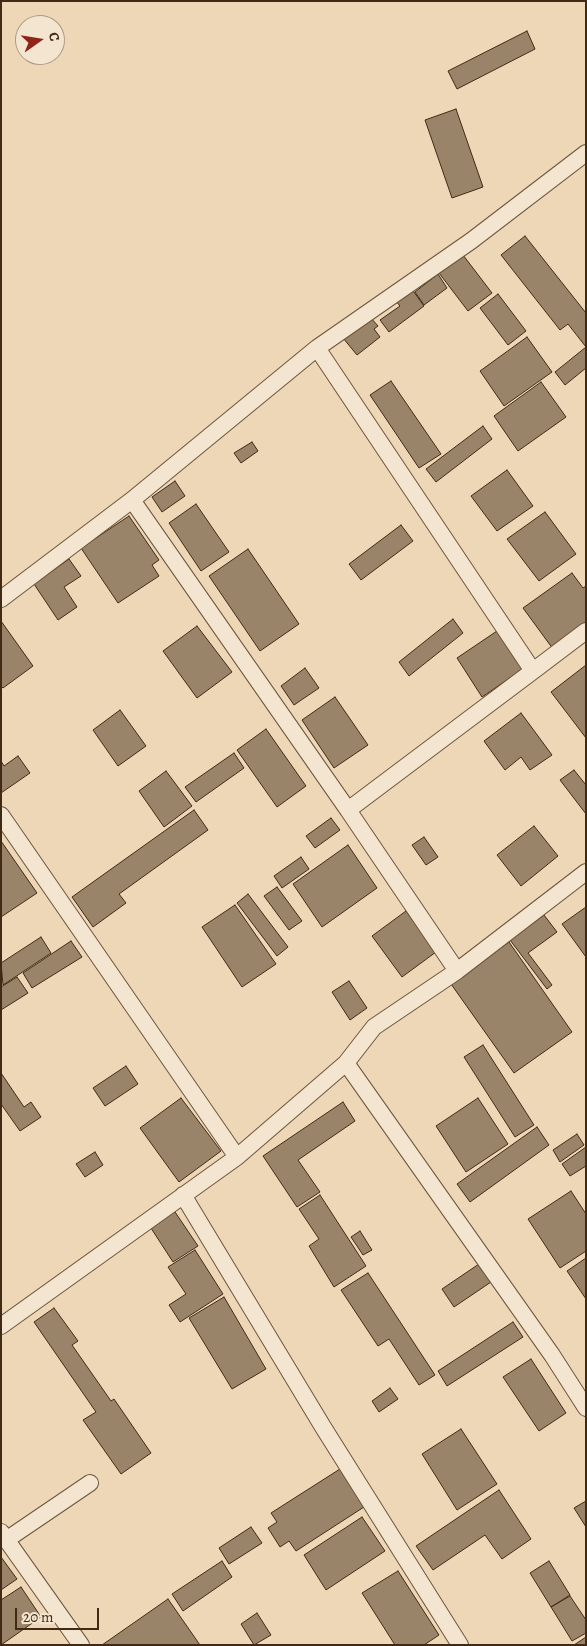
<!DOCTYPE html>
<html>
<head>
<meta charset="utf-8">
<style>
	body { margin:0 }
	#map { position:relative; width:587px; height:1646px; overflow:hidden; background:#eed7b6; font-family:Alegreya,serif }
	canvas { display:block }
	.frame { position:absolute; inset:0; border:2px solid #402a15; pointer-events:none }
	.north { position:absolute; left:15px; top:15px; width:50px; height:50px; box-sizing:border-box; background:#f4e5d0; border:1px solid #ac9a85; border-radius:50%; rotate:77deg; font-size:14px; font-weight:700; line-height:20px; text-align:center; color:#402a15 }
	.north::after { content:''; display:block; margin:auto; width:18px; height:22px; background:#8f2418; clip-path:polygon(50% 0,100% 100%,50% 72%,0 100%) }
	.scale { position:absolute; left:15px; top:1608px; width:84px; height:22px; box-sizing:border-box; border:2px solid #402a15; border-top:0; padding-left:6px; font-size:15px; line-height:18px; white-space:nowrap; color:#402a15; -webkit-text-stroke:4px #f4e5d0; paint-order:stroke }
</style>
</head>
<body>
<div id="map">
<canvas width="587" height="1646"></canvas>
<div class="frame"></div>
<div class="north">С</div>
<div class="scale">20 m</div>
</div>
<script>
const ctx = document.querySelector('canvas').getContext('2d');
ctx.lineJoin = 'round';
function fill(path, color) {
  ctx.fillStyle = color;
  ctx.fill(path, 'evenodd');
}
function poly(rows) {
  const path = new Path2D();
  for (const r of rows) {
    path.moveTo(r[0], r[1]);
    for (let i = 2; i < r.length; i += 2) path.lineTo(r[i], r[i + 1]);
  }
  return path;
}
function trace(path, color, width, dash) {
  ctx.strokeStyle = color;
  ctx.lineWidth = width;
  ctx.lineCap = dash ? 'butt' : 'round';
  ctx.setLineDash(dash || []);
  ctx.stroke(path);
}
const building = poly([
	[527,31,535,49,457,89,448,71,527,31],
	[456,109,483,187,452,198,425,120,456,109],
	[525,236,586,313,586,368,565,385,555,372,586,347,568,324,560,330,501,255,525,236],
	[463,255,492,293,468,311,439,273,463,255],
	[438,274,447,288,424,305,415,292,438,274],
	[411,288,424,306,389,332,380,320,400,306,395,300,411,288],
	[498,294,526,331,508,345,480,308,498,294],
	[370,317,378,326,374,329,380,337,357,355,343,338,370,317],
	[527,337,552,372,504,406,480,371,527,337],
	[391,381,441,454,419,468,370,395,391,381],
	[541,382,566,417,518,451,494,416,541,382],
	[483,426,492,439,436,482,426,469,483,426],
	[252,442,258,451,241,463,234,453,252,442],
	[507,470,533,506,497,531,471,496,507,470],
	[175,481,185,496,162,512,152,497,175,481],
	[196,504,229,552,201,571,169,523,196,504],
	[545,512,576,554,539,581,507,539,545,512],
	[129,516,159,560,152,565,159,576,118,603,81,548,129,516],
	[401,525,413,541,361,580,349,564,401,525],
	[248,549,299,624,260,651,209,576,248,549],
	[69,559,81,576,64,587,77,607,58,620,34,584,69,559],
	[572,573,583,588,586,586,586,626,553,649,523,608,572,573],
	[453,619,463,633,409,676,399,662,453,619],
	[1,621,33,666,3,688,1,686,1,621],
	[197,626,232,672,197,698,163,651,197,626],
	[497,631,523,669,482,697,457,658,497,631],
	[586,665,586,738,551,692,586,665],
	[305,668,319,688,294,705,281,686,305,668],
	[335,697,368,745,334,768,302,720,335,697],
	[120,710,146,746,118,766,93,730,120,710],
	[521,713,552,755,530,770,521,757,505,770,484,741,521,713],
	[266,729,306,786,277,807,237,750,266,729],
	[234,753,244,768,196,802,185,787,234,753],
	[18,756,30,773,1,793,1,761,4,766,18,756],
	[574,770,586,785,586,814,560,780,574,770],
	[166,771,192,806,164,827,139,791,166,771],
	[194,810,208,830,119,894,126,903,93,927,72,897,194,810],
	[331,818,340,830,315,848,306,836,331,818],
	[534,826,558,856,521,886,497,855,534,826],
	[424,837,438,857,426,865,412,845,424,837],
	[1,841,37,893,1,917,1,841],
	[348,845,377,888,322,927,293,884,348,845],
	[301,857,309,869,282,888,274,876,301,857],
	[277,887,302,921,289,930,264,896,277,887],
	[248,894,288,947,277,956,237,903,248,894],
	[235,905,276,964,242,987,202,927,235,905],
	[586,907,586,957,562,924,586,907],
	[406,911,436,952,402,977,372,936,406,911],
	[544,915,557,932,528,953,552,985,547,989,510,940,544,915],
	[41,937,51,953,3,985,1,963,41,937],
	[71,941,82,957,32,988,23,973,71,941],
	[509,942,572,1032,514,1073,451,984,509,942],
	[17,977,28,993,1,1010,1,987,17,977],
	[349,981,367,1008,350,1020,332,992,349,981],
	[483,1045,534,1125,515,1137,464,1057,483,1045],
	[126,1066,138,1084,105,1106,93,1088,126,1066],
	[1,1073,24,1107,31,1102,41,1117,20,1131,1,1104,1,1073],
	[181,1098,221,1151,179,1182,140,1128,181,1098],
	[478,1098,508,1144,466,1172,436,1126,478,1098],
	[343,1102,355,1121,298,1160,320,1192,297,1207,263,1156,343,1102],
	[537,1127,549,1145,470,1202,457,1184,537,1127],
	[577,1134,584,1145,560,1162,553,1150,577,1134],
	[586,1147,586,1166,570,1176,562,1164,586,1147],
	[95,1152,103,1165,85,1177,76,1164,95,1152],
	[571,1191,586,1214,586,1251,560,1268,528,1219,571,1191],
	[320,1195,366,1266,334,1287,309,1246,319,1239,299,1209,320,1195],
	[173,1209,198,1246,173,1262,149,1225,173,1209],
	[360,1231,372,1250,363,1255,351,1237,360,1231],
	[195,1250,223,1294,180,1322,169,1305,186,1294,168,1267,195,1250],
	[586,1258,586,1299,567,1271,586,1258],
	[479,1264,491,1282,454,1307,442,1289,479,1264],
	[368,1273,435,1375,419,1385,389,1339,378,1346,341,1290,368,1273],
	[224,1297,266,1369,232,1389,189,1318,224,1297],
	[54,1308,78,1341,72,1345,111,1401,114,1399,151,1453,121,1474,83,1420,96,1412,34,1322,54,1308],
	[513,1322,523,1337,447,1386,438,1371,513,1322],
	[531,1359,566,1413,539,1431,503,1377,531,1359],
	[390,1388,398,1399,379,1412,372,1401,390,1388],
	[461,1429,497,1484,457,1510,422,1454,461,1429],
	[340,1469,364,1507,296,1551,289,1541,280,1547,268,1528,277,1522,271,1513,340,1469],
	[499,1490,531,1539,502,1559,485,1535,433,1570,416,1546,499,1490],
	[586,1501,586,1527,574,1508,586,1501],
	[362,1517,385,1551,326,1590,304,1555,362,1517],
	[251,1527,262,1543,229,1564,219,1548,251,1527],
	[1,1557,17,1579,1,1590,1,1557],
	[222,1561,232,1577,183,1611,172,1594,222,1561],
	[549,1561,570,1595,551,1607,530,1573,549,1561],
	[398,1571,439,1635,424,1645,395,1645,362,1593,398,1571],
	[21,1587,41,1617,1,1645,1,1600,21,1587],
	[570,1596,586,1620,586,1633,572,1641,551,1607,570,1596],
	[168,1599,200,1645,102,1645,168,1599],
	[257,1613,271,1635,254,1645,241,1624,257,1613],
	[586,1637,586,1645,574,1645,586,1637]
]);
fill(building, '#9a8469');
trace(building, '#402a15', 1);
const lane = poly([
	[317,348,471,241,586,153],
	[1,599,132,500,317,348,533,671,348,810,132,500],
	[533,671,586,631],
	[1,815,237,1157,346,1063,374,1027,457,971,348,810],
	[457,971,586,872],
	[346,1063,552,1355,586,1408],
	[183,1195,323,1427,460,1645],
	[1,1326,237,1157],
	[1,1532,81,1645],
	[6,1540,90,1483]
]);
trace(lane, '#6c553d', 18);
trace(lane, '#f4e5d0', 16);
</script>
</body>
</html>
